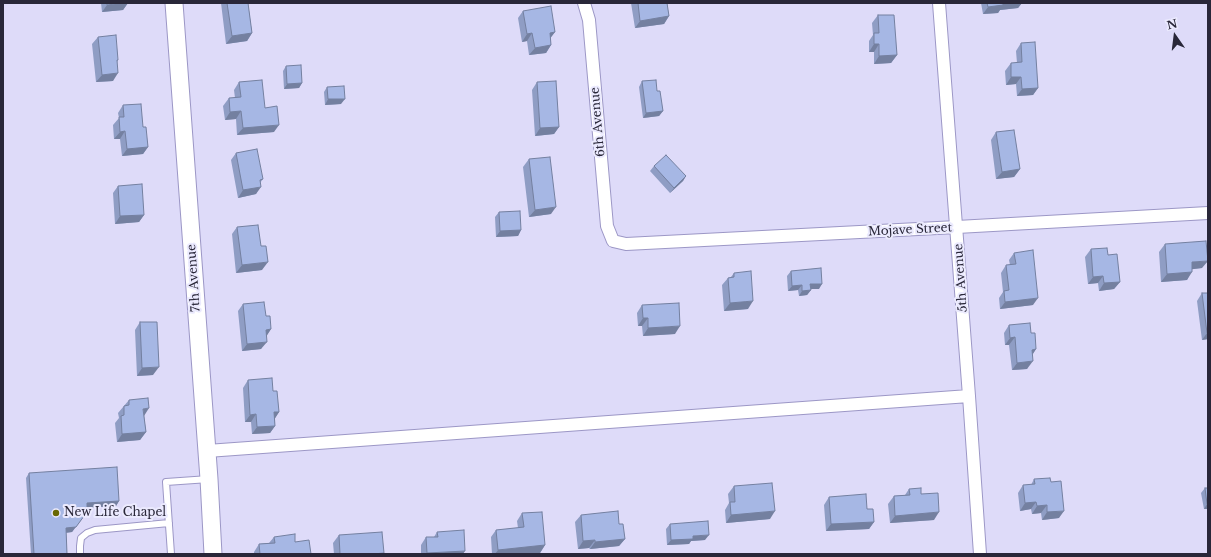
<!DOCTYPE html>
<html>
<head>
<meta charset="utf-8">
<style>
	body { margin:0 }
	#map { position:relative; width:1211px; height:557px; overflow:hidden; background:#dedbf9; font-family:"Libre Baskerville",serif }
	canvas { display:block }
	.frame { position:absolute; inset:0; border:4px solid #292739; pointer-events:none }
	.north { position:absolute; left:1155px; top:16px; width:40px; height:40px; -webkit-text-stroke:3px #ebeafe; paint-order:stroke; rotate:346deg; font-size:11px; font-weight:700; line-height:16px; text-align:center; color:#292739 }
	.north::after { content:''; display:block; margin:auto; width:14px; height:18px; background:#292739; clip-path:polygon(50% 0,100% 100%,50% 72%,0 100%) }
</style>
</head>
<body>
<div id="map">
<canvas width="1211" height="557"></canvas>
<div class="frame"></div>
<div class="north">N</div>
</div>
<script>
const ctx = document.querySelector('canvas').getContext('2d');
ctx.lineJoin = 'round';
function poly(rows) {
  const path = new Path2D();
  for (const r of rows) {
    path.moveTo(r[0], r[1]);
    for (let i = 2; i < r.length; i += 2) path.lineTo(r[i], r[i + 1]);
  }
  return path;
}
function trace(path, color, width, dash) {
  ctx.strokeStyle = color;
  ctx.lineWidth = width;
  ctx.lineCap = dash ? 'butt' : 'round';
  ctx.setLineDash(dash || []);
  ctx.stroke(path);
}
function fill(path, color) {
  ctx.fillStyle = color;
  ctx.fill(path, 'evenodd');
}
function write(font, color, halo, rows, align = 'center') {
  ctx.font = font + ' "Libre Baskerville",serif';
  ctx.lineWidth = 4;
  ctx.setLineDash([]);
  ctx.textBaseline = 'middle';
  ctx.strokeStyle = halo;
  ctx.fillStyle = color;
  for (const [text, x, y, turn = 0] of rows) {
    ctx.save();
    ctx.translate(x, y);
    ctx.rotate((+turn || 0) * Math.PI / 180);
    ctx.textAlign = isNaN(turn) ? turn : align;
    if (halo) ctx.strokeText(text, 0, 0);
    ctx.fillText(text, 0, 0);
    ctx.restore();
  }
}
const lane = poly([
	[80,554,80,546,81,538,87,533,95,530,169,523],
	[171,554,166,482,209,479]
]);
const street = poly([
	[584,3,589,20,607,226,613,241,626,244,957,227,1208,213],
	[939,3,969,396,980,554],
	[207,451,969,396]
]);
const secondary = poly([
	[174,3,209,479,213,554]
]);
trace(lane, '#9c97c6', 8);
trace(street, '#9c97c6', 14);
trace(secondary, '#9c97c6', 19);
trace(lane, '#fff', 6);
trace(street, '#fff', 12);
trace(secondary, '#fff', 17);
fill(poly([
	[101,3,128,3,123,10,102,12],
	[221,3,248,3,252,33,247,41,226,44],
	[631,3,667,3,669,16,664,24,635,28],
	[981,3,1022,3,1018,8,1000,10,998,13,983,14],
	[523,11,555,32,550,38,551,45,546,53,529,55,527,41,522,42,518,18],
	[878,15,897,55,891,63,874,64,874,52,869,52,869,41,873,35,872,23],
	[98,37,118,60,117,62,113,81,96,82,92,44],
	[1021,43,1038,88,1033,95,1017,96,1016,84,1006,85,1005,71,1011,63,1017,63,1016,51],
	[286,66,302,83,299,88,284,89,283,71],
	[642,81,657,91,663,111,659,116,643,118,639,87],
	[239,82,265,108,274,132,237,135,236,119,225,120,223,106,229,98,235,98,234,90],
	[537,82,559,127,554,134,535,136,532,90],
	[327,87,341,104,325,105,324,92],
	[123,105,143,127,148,147,143,154,122,156,120,139,114,139,113,125,119,118,118,113],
	[996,132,1020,169,1014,177,996,179,991,140],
	[236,153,263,179,260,183,256,194,238,198,231,160],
	[529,159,551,214,529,217,523,167],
	[654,166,686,176,683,181,670,193,650,171],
	[118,186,144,215,139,222,115,224,113,193],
	[499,212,521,230,518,236,496,237,495,217],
	[237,227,262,270,236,273,232,234],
	[1165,244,1202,268,1192,269,1187,280,1161,282,1159,252],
	[1091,249,1108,255,1120,282,1114,289,1099,291,1098,283,1088,284,1085,257],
	[1014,253,1033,305,1000,309,999,298,1003,292,1001,273,1006,265,1010,265,1009,260],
	[791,271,819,289,811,289,811,290,807,295,799,296,798,290,788,291,787,276],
	[734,273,748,309,724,311,722,285,728,278,731,277],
	[1202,293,1208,293,1208,339,1202,340,1197,301],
	[243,304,266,316,271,329,266,336,261,349,242,351,238,311],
	[642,305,675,334,643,336,642,326,638,326,637,313],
	[140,322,153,375,137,376,135,330],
	[1009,325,1031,333,1036,349,1032,355,1027,369,1012,370,1009,345,1005,345,1004,333],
	[248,380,273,391,279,412,275,418,275,426,270,433,252,434,251,422,245,422,243,388],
	[129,400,144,415,146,432,140,440,117,442,115,423,119,418,118,413],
	[29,473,119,501,116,506,87,507,87,512,72,532,66,533,67,554,31,554,26,478],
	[1034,479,1051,482,1059,518,1042,520,1041,513,1032,514,1031,509,1020,511,1018,493,1023,485,1031,485],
	[734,486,770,519,726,523,725,510,729,503,728,494],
	[1205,488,1208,488,1208,509,1204,509,1201,493],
	[909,489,921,494,934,520,890,523,888,504,894,496,905,495],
	[829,497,867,509,874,522,869,529,826,531,824,505],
	[522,513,545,545,540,553,529,554,492,554,491,537,496,530,518,528,517,521],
	[581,515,619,524,625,539,619,546,590,549,589,548,578,549,575,522],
	[670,524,705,540,691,541,689,544,667,545,666,529],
	[437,532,463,554,421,554,421,545,426,537,434,537],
	[339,535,384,553,383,554,334,554,333,543],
	[274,537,295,542,311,554,254,554,254,552,259,544,269,543]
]), '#8f9dc4');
fill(poly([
	[123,3,128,3,123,10,102,12,107,5],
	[1002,3,1022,3,1018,8,1000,10,998,13,983,14,988,7],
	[669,16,664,24,635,28,640,21],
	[555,32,549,40,550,33],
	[252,33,247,41,226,44,232,36],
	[532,33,527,41,522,42,527,34],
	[874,44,879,44,874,52,869,52],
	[551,45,546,53,529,55,535,48],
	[897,55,891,63,874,64,879,56],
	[118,73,113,81,96,82,102,75],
	[1011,77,1021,77,1016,84,1006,85],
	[302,83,299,88,284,89,287,84],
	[1038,88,1033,95,1017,96,1022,89],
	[328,99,345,99,341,104,325,105],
	[241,111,236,119,225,120,230,112],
	[663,111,659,116,643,118,646,113],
	[279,125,274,132,237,135,243,128],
	[559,127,554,134,535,136,540,128],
	[125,131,120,139,114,139,120,132],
	[148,147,143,154,122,156,127,149],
	[1020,169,1014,177,996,179,1002,172],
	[686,176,683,181,670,193,674,188],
	[261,187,256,194,238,198,243,190],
	[556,207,551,214,529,217,535,210],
	[144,215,139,222,115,224,120,216],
	[521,230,518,236,496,237,500,231],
	[1208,261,1202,268,1186,270,1192,262],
	[268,262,262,270,236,273,242,265],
	[1192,272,1187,280,1161,282,1167,274],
	[1103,276,1098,283,1088,284,1093,277],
	[1120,282,1114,289,1099,291,1104,283],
	[810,284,822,284,819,289,807,289],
	[802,285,798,290,788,291,792,286],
	[811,290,807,295,799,296,802,291],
	[1038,298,1033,305,1000,309,1005,302],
	[753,301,748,309,724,311,730,303],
	[643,318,648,318,642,326,638,326],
	[680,326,675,334,643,336,648,328],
	[271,329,266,337,266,330],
	[1208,332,1208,339,1202,340,1207,333],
	[1015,337,1009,345,1005,345,1010,338],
	[267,342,261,349,242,351,247,344],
	[1036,349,1031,357,1032,350],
	[1033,361,1027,369,1012,370,1017,363],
	[159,367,153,375,137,376,142,368],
	[149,408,144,416,143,409],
	[274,412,279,412,274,420],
	[256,414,251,422,245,422,250,415],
	[275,426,270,433,252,434,257,427],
	[146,432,140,440,117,442,122,434],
	[119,501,116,506,83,508,87,503],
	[1036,502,1031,509,1020,511,1025,503],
	[1207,504,1208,504,1208,509,1204,509],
	[1047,505,1041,513,1032,514,1037,506],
	[775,511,770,519,726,523,731,515],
	[1064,511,1059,518,1042,520,1047,512],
	[87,512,72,532,62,533,66,528],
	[939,512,934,520,890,523,895,516],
	[874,522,869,529,826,531,831,524],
	[709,535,705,540,691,541,689,544,667,545,671,540,693,536],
	[625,539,619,546,590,549,595,542],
	[595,540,589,548,578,549,583,541],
	[545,545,540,553,529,554,495,554,498,550],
	[465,551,463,554,427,554,427,553]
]), '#7480a0');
const building = poly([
	[107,3,123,3,107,5,107,3],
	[227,3,248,3,252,33,232,36,227,3],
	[638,3,667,3,669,16,640,21,638,3],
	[987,3,1003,3,1003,5,988,7,987,3],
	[551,6,555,32,550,33,551,45,535,48,532,33,527,34,523,11,551,6],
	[878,15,894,15,897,55,879,56,879,44,874,44,874,33,879,33,878,15],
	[116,35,118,60,117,60,118,73,102,75,98,37,116,35],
	[1035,42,1038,88,1022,89,1021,77,1011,77,1011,63,1022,62,1021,43,1035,42],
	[301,65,302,83,287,84,286,66,301,65],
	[262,80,265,108,277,106,279,125,243,128,241,111,230,112,229,98,241,97,239,82,262,80],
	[656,80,657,91,660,91,663,111,646,113,642,81,656,80],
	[556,81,559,127,540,128,537,82,556,81],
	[344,86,345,99,328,99,327,87,344,86],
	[141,104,143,127,146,127,148,147,127,149,125,131,120,132,119,117,124,117,123,105,141,104],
	[1014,130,1020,169,1002,172,996,132,1014,130],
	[257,149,263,179,260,180,261,187,243,190,236,153,257,149],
	[666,155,686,176,674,188,654,166,666,155],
	[550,157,556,207,535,210,529,159,550,157],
	[142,184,144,215,120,216,118,186,142,184],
	[520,211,521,230,500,231,499,212,520,211],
	[258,225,261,246,266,246,268,262,242,265,237,227,258,225],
	[1206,241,1208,261,1192,262,1192,272,1167,274,1165,244,1206,241],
	[1107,248,1108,255,1117,254,1120,282,1104,283,1103,276,1093,277,1091,249,1107,248],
	[1033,250,1038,298,1005,302,1004,291,1009,290,1006,265,1016,264,1014,253,1033,250],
	[821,268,822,284,810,284,811,290,802,291,802,285,792,286,791,271,821,268],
	[751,271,753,301,730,303,728,278,734,277,734,273,751,271],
	[1202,293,1208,293,1208,332,1207,333,1202,293],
	[264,302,266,316,270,316,271,329,266,330,267,342,247,344,243,304,264,302],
	[679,303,680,326,648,328,648,318,643,318,642,305,679,303],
	[140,322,157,322,159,367,142,368,140,322],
	[1030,323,1031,333,1035,333,1036,349,1032,350,1033,361,1017,363,1015,337,1010,338,1009,325,1030,323],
	[272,378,273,391,277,391,279,412,274,412,275,426,257,427,256,414,250,415,248,380,272,378],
	[148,398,149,408,143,409,146,432,122,434,121,416,124,415,124,406,129,405,129,400,148,398],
	[117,467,119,501,87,503,87,512,76,527,66,528,67,554,34,554,29,473,117,467],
	[1050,478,1051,482,1061,481,1064,511,1047,512,1047,505,1037,506,1036,502,1025,503,1023,485,1035,484,1034,479,1050,478],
	[772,483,775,511,731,515,730,502,735,502,734,486,772,483],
	[921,488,921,494,938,493,939,512,895,516,894,496,910,495,909,489,921,488],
	[1205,488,1208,488,1208,504,1207,504,1205,488],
	[866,494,867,509,873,509,874,522,831,524,829,497,866,494],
	[618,511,619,524,623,524,625,539,595,542,595,540,583,541,581,515,618,511],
	[542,512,545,545,498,550,496,530,524,527,522,513,542,512],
	[708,521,709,535,693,536,693,539,671,540,670,524,708,521],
	[464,530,465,551,427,553,426,537,438,537,437,532,464,530],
	[382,532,384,553,373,554,340,554,339,535,382,532],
	[295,534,295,542,309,540,311,554,260,554,259,544,275,543,274,537,295,534]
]);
fill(building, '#a6b7e4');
trace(building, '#7480a0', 1);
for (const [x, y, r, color] of [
	[56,513,4,"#686701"]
]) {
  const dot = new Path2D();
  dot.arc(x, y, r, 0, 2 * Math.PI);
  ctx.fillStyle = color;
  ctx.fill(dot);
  trace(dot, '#ebeafe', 1.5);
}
write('12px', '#292739', '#ebeafe', [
	["6th Avenue",598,122,-95],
	["Mojave Street",910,230,-3],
	["7th Avenue",194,278,-94],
	["5th Avenue",961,278,-94]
]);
write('12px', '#292739', '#ebeafe', [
	["New Life Chapel",64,513]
], 'left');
</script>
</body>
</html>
